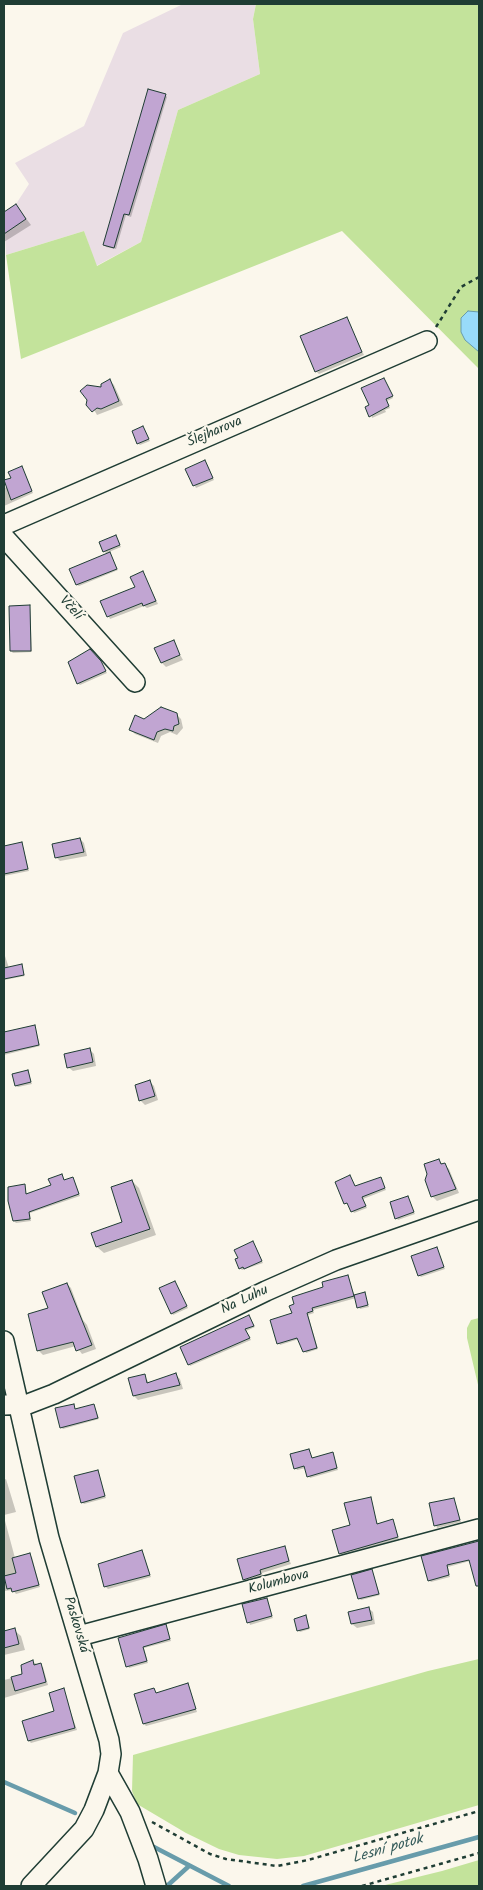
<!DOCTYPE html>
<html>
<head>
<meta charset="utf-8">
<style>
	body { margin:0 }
	#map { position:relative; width:483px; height:1890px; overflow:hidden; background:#fbf7ec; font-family:Kalam,sans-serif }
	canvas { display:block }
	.frame { position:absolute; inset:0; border:5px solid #1f3d34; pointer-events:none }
</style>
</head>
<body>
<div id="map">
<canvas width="483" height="1890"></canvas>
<div class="frame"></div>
</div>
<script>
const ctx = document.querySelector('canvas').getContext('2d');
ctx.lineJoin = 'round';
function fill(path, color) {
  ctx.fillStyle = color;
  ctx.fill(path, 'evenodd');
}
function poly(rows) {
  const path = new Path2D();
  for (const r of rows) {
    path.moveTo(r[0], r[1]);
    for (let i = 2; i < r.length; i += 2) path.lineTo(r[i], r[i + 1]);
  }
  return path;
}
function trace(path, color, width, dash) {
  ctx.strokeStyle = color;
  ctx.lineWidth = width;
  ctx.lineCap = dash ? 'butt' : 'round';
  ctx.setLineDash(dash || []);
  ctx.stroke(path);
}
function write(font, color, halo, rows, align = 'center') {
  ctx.font = font + ' Kalam,sans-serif';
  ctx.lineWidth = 4.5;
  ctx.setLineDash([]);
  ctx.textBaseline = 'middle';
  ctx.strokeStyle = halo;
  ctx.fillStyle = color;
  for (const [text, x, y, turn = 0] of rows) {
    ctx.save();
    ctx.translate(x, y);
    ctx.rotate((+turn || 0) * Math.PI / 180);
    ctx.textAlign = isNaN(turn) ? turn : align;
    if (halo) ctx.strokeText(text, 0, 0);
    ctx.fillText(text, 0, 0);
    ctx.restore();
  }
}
fill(poly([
	[183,4,256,4,253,19,260,74,178,110,141,242,96,266,84,231,6,255,4,212,16,204,29,184,15,163,84,126,123,33]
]), '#eadee4');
fill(poly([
	[256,4,479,4,479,369,342,231,21,359,6,255,84,231,97,266,141,242,178,110,260,74,253,19],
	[479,1318,479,1389,467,1338,467,1328,471,1320],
	[479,1659,479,1805,304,1856,277,1859,239,1855,219,1849,186,1833,137,1804,132,1791,133,1755,428,1671],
	[479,1860,479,1886,381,1886,442,1871]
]), '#c3e39b');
const water = poly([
	[468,311,479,312,479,352,465,340,461,332,461,318,468,311]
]);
fill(water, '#98dbfa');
trace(water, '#689cab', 1);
fill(poly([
	[165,95,167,97,131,217,126,215,116,249,106,247,104,244],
	[16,205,31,225,4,242,4,213],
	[346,318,364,355,319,374,316,371],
	[384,379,393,398,387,401,390,408,385,410,386,412,372,418,370,406],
	[110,381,114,385,123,405,97,415,88,399],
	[143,428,150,441,140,445,138,443],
	[205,461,214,480,196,488,187,469],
	[23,469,33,493,4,506,4,488,7,487,4,482],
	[116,537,121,547,109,552,118,570,79,586,77,585,107,555,100,543],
	[143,573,158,604,147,608,144,606,110,619,102,602,136,588],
	[30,606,32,652,13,653,11,651],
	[173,642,183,660,166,667,162,663],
	[102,664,107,673,80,685,78,683],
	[176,714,181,719,183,728,177,735,170,732,161,736,158,743,135,734,131,730,144,720],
	[80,839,84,843,87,856,60,861,56,857],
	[22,843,29,871,4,876,4,847],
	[5,956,9,968,21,966,25,976,4,980],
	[35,1026,40,1046,4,1055,4,1033],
	[90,1050,94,1054,96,1066,73,1071,68,1067],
	[28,1072,32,1084,18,1087,16,1086],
	[150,1082,154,1086,158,1100,145,1105,140,1100],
	[439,1161,449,1169,459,1193,437,1201,432,1196],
	[61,1175,65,1181,73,1178,74,1180,80,1196,30,1213,31,1221,16,1223,14,1221,24,1186,27,1195,52,1186],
	[350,1177,355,1187,381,1178,386,1190,363,1199,367,1208,354,1213,349,1204,345,1203],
	[132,1181,139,1188,156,1235,104,1253,97,1247,93,1234,124,1223],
	[407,1197,415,1214,398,1220,397,1218],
	[253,1243,263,1263,242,1270,240,1268],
	[436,1249,445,1269,421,1277,419,1275],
	[347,1277,355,1296,365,1294,369,1307,360,1309,356,1298,313,1310,314,1313,308,1315,318,1349,306,1353,299,1339,280,1345,279,1343,293,1314,324,1288],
	[67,1284,71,1288,83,1320,87,1325,96,1349,82,1354,76,1346,43,1355,39,1351,50,1309],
	[176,1284,188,1308,173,1315,172,1313],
	[250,1318,255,1327,246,1331,251,1340,190,1366,189,1364],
	[175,1374,180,1379,183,1389,138,1400,134,1396,144,1375,149,1383],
	[73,1405,76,1410,94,1405,99,1419,63,1429,61,1427],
	[309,1450,313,1459,333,1454,338,1470,310,1478,306,1468,297,1470,296,1468],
	[97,1471,106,1498,84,1504,82,1502],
	[6,1479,16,1512,4,1515,4,1480],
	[370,1498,378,1525,393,1521,399,1539,342,1555,340,1553,352,1526],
	[454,1499,461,1522,437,1528,430,1504],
	[4,1517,15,1558,30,1555,32,1557,40,1587,16,1594,13,1590,4,1591],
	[479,1541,479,1566,473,1567,470,1561,448,1567,450,1577,431,1582,429,1580,423,1557],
	[284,1547,291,1564,262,1573,263,1577,247,1582,244,1579],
	[142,1551,151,1577,108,1589,105,1586],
	[372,1571,380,1595,361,1600,359,1598],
	[267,1600,273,1618,250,1625,243,1605],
	[368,1608,373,1612,375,1624,357,1628,352,1624],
	[306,1617,310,1629,300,1632,298,1630],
	[166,1626,171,1641,144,1648,148,1663,129,1668,120,1639],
	[14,1630,21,1636,25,1650,4,1655,4,1633],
	[33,1662,43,1667,48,1685,4,1698,4,1680,24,1675],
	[188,1685,197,1712,146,1726,144,1724,154,1689,157,1694],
	[63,1690,77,1730,31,1743,29,1741,55,1711]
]), '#0003');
trace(poly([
	[4,1782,75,1813],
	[154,1847,229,1886],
	[167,1886,189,1866],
	[303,1886,479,1837]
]), '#689cab', 4.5);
const building = poly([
	[148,89,166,94,129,215,124,214,114,248,103,245,148,89],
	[16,204,26,219,4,234,4,212,16,204],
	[347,317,362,352,315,372,300,336,347,317],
	[384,378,393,396,386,399,389,406,369,417,365,407,369,405,361,388,384,378],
	[110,379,119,401,101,409,97,408,92,412,86,405,87,400,80,391,87,385,101,387,101,384,110,379],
	[143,426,149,439,137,444,132,431,143,426],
	[205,460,213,478,193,486,185,469,205,460],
	[22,466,32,491,11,500,4,480,11,478,8,472,22,466],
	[116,535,120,545,103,552,99,542,116,535],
	[110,552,117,569,76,585,69,569,110,552],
	[143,571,156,601,143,606,142,603,107,617,100,601,135,587,130,577,143,571],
	[30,605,31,651,10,651,9,606,30,605],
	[174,640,180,655,161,663,154,648,174,640],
	[90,649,101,661,106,671,77,684,68,662,90,649],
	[161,707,177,713,179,724,174,726,173,731,165,729,157,732,154,740,129,730,135,715,144,719,161,707],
	[80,838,84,852,55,858,52,844,80,838],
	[22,842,28,869,4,874,4,846,22,842],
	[22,964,24,975,4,979,4,968,22,964],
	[35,1025,39,1045,4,1053,4,1032,35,1025],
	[90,1048,93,1062,67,1068,64,1054,90,1048],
	[28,1070,31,1082,15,1086,12,1074,28,1070],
	[150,1080,155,1096,139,1101,135,1085,150,1080],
	[439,1159,441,1164,445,1163,456,1189,431,1197,425,1180,427,1174,424,1164,439,1159],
	[62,1174,64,1180,73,1177,79,1194,29,1212,30,1219,13,1221,8,1201,8,1187,25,1184,26,1194,51,1185,48,1179,62,1174],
	[350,1175,355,1186,381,1177,385,1188,362,1197,366,1206,351,1212,347,1203,344,1204,335,1182,350,1175],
	[132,1180,150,1229,96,1247,91,1233,122,1222,111,1187,132,1180],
	[408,1196,414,1212,395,1219,390,1202,408,1196],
	[253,1241,262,1261,244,1269,243,1267,239,1269,235,1259,238,1258,234,1250,253,1241],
	[437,1247,444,1267,418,1276,411,1256,437,1247],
	[348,1275,354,1296,312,1308,313,1311,307,1313,317,1348,303,1352,297,1338,277,1344,270,1320,292,1313,289,1306,294,1304,292,1297,323,1287,322,1282,348,1275],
	[175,1281,187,1306,171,1314,159,1288,175,1281],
	[67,1283,92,1345,76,1351,73,1342,37,1351,28,1314,48,1308,42,1292,67,1283],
	[365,1292,368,1305,357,1308,354,1295,365,1292],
	[249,1315,254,1326,245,1329,250,1338,188,1365,180,1347,249,1315],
	[176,1373,180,1385,133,1396,128,1378,145,1374,147,1383,176,1373],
	[74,1404,75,1409,94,1404,98,1418,60,1428,55,1408,74,1404],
	[309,1449,312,1458,333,1452,337,1468,307,1477,304,1466,294,1469,290,1454,309,1449],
	[98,1470,105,1496,81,1503,74,1476,98,1470],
	[371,1497,377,1524,393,1519,398,1537,339,1554,332,1530,350,1525,344,1503,371,1497],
	[454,1498,460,1520,434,1526,429,1503,454,1498],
	[479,1541,479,1586,476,1586,469,1560,447,1565,449,1575,428,1581,421,1556,479,1541],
	[285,1546,289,1561,260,1570,261,1574,243,1580,237,1559,285,1546],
	[142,1550,150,1575,104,1587,98,1564,142,1550],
	[30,1553,39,1585,12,1592,11,1588,7,1589,4,1576,16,1573,12,1558,30,1553],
	[372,1569,379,1594,358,1599,351,1575,372,1569],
	[267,1598,272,1616,247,1623,242,1604,267,1598],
	[369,1607,372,1620,351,1624,348,1612,369,1607],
	[306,1615,309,1628,297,1631,294,1619,306,1615],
	[166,1624,170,1639,143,1647,147,1661,126,1667,118,1638,166,1624],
	[15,1628,19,1644,4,1648,4,1631,15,1628],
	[33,1660,34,1665,41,1663,46,1682,15,1691,11,1677,22,1674,21,1665,33,1660],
	[188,1683,196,1709,143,1724,134,1694,154,1688,156,1693,188,1683],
	[64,1688,75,1728,28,1741,22,1721,54,1711,49,1693,64,1688]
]);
fill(building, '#c1a5d2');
trace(building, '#1f3d34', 1);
const minor = poly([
	[4,525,427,341],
	[4,537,135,682],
	[4,1341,49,1538,109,1740,111,1754,108,1773,94,1810,84,1829,31,1886],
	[4,1405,28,1404,54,1394,266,1291,336,1260,479,1210],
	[79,1636,479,1529],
	[108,1773,130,1812,148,1859,156,1886]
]);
trace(minor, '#1f3d34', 22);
trace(poly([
	[436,327,461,287,479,277],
	[152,1822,210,1854,226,1859,277,1866,308,1860,479,1811],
	[362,1886,479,1853]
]), '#1f3d34', 2.5, [4, 4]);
trace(minor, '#fbf7ec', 19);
write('14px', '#1f3d34', '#fbf7ec', [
	["Šlejharova",215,433,-23],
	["Včelí",70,609,48],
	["Na Luhu",245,1301,-25],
	["Kolumbova",279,1583,-15],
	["Paskovská",75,1625,73]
]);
write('italic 15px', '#375d5c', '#fbf7ec', [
	["Lesní potok",388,1850,-16]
]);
</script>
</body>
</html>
